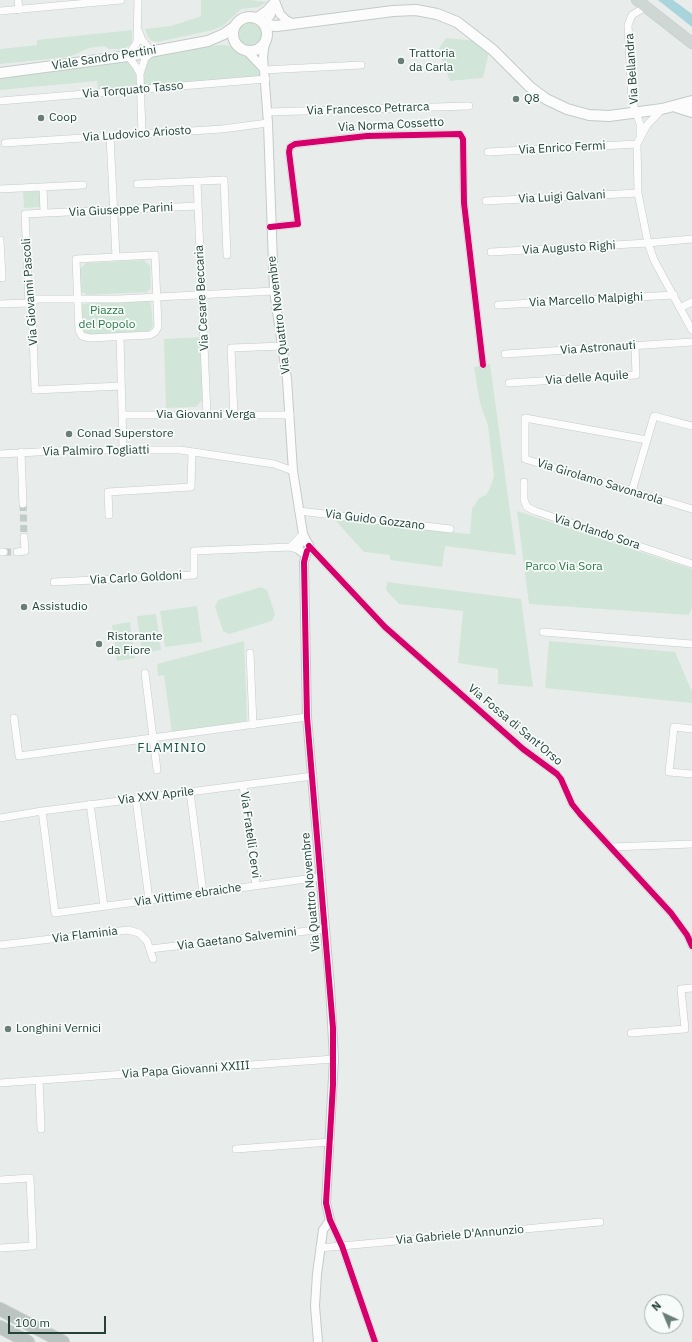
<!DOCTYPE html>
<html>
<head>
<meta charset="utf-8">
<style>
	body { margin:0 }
	#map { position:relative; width:692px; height:1342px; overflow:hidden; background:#e8edeb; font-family:"IBM Plex Sans",sans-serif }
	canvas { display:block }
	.north { position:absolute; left:644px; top:1294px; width:40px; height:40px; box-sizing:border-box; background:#f7fbf9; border:1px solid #a3b1ad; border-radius:50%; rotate:316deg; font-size:11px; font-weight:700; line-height:16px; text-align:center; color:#24423a }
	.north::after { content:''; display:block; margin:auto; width:14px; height:18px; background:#697e78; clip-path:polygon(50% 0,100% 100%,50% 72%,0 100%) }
	.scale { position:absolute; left:8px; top:1316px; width:98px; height:18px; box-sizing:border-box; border:2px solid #24423a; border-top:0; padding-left:5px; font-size:12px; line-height:14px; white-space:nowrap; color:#24423a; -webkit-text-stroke:3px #f7fbf9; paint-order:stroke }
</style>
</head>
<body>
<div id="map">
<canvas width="692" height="1342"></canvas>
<div class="north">N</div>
<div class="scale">100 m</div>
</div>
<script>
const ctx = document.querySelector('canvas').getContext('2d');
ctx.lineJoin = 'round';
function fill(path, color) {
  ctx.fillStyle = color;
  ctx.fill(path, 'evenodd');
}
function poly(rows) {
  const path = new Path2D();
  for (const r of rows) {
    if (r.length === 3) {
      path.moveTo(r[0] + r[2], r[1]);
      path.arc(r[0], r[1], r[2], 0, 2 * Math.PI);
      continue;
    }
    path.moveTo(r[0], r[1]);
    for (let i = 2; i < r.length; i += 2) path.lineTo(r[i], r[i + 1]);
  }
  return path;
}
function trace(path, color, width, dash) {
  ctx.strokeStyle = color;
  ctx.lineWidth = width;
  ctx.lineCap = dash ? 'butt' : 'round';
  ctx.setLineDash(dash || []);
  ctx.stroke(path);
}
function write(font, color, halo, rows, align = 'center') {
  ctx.font = font + ' "IBM Plex Sans",sans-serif';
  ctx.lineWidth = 3.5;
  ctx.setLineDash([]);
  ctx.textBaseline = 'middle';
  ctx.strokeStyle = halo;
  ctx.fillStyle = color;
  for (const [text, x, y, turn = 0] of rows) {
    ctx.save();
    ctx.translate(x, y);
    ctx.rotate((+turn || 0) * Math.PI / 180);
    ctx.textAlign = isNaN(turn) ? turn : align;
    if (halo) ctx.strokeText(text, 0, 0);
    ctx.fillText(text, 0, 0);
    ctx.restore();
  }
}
fill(poly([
	[201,0,251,0,267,2,259,7,241,9,223,26,213,30,157,42,152,41,148,37,145,29,171,26,201,16],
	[250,34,14],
	[132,30,132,44,124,49,109,49,104,46,89,48,69,57,0,64,0,49,37,45,37,40],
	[446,38,478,41,489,52,483,78,450,81,438,50],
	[225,45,236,48,249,58,261,71,262,77,143,87,142,59,207,46],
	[137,59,138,87,98,91,97,81,0,90,0,77],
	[40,191,40,207,24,208,23,192],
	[144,260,150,266,151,288,147,292,87,295,80,291,79,270,86,263],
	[147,300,151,303,153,326,147,333,92,335,86,334,82,329,81,307,83,304],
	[200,337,203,399,196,407,166,408,164,339],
	[490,364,516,555,445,546,442,567,390,560,390,555,364,552,335,520,470,534,472,509,479,498,486,495,489,490,494,477,488,426,480,403,474,367],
	[517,511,692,569,692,607,689,615,529,604],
	[387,582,521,599,533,687,498,684,498,669,458,663,463,611,399,604,386,590],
	[261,587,267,590,275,614,272,621,229,634,223,631,215,607,218,600],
	[197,606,202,642,165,647,160,611],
	[156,614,161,650,142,653,137,616],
	[130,622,135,658,117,661,112,625],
	[244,641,247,721,172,733,164,675,158,676,157,664],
	[549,641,675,652,692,692,692,703,545,688]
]), '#d1e6d8');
fill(poly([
	[658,0,673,0,692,14,692,27]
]), '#a9d4db');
trace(poly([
	[23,504,24,537],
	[4,552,17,552]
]), '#c1cbc8', 7, [7, 3.5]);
const minor = poly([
	[18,0,19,10],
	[138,0,137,42,128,56,137,68,140,74,142,134],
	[0,11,121,0],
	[139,32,142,40,152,52,145,58,140,74],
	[264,70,361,65],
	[0,101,266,79],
	[662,109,647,125,637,144,638,193,648,243,654,260,692,330],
	[268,112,469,106],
	[110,136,116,257],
	[640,136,640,124,632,101,628,25,632,15,642,9],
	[5,143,222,129,268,123],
	[488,152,637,144],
	[197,181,207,415],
	[137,184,224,180,227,255],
	[43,187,44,213],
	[0,189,83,185],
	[486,201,638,193],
	[270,227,298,224,289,152,290,147,295,144,367,136,460,134,463,139,464,203,483,365],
	[0,240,2,278],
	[491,252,648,243,692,239],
	[155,255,158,327,155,332,150,335,90,338,82,336,79,331,76,259,155,255],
	[0,304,29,303,37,299,119,299,274,291],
	[498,305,674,295],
	[680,308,692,302],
	[120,337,123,449],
	[505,354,692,342],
	[509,383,636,375,635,346],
	[121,386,35,390,32,308,29,303,25,214,198,206],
	[122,415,290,415],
	[234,415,231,348,282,346],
	[647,440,525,418,525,459,692,509],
	[21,452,23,504],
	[0,454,74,450,180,450,274,464,293,471],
	[524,482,524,500,527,507,535,511,692,564],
	[632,491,654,416,692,426],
	[299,511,450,529],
	[109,515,108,492,191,487,192,452],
	[309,546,385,627,523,749,557,774,561,779,572,804,580,814,671,913,687,935,692,946],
	[290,547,303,534],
	[0,552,4,552],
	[17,552,25,551,24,537],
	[54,582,194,575,194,551,290,547,299,550],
	[543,632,692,644],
	[250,653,253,725],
	[145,673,157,770],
	[14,718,19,756,307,717],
	[692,729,674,727,669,772,692,774],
	[243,785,256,885],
	[190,792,203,893],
	[136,799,149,900],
	[90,804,104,906],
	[42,811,55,913,321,877],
	[0,818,42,811,313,776],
	[611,847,692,844],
	[0,945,128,930,139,933,147,941,153,959],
	[150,949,325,929],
	[631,1033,685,1029,681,989,692,988],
	[39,1080,41,1129],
	[0,1083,334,1059],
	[236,1149,331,1142],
	[0,1180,30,1178,33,1246,0,1248],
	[330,1220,342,1246,375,1342],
	[320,1248,600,1222]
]);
const tertiary = poly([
	[275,1,280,14,286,20,294,24],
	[257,17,267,10,274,2],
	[265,24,271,14,275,1],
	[265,43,263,57,268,123,274,291,287,379,293,471,303,534,307,542],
	[247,51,264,69],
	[304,547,5.5],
	[307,551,304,562,307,717,330,987,334,1059,326,1203,330,1220,323,1230,317,1274,315,1306,318,1342]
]);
const secondary = poly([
	[250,34,17],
	[266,25,277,26,393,11,416,10,437,14,457,22,493,50,530,87,546,99,567,109,589,115,609,116,662,109,692,101],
	[0,73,128,56,208,41,224,34,234,27],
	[676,107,692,112]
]);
const primary = poly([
	[637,0,692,43]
]);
const motorway = poly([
	[0,1309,63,1342],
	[0,1327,28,1342]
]);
trace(minor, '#c5cac8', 8);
trace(tertiary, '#c5cac8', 10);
trace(secondary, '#c3cbc8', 12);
trace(primary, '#c3ccc9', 12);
trace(motorway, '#c3ccc9', 14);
trace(minor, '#fcfcfc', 7);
trace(tertiary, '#fcfcfc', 8);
trace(secondary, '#fcfcfc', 10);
trace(primary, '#cfd7d5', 11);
trace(motorway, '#bcc4c2', 12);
trace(poly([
	[270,227,298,224,289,152,290,147,295,144,367,136,460,134,463,139,464,203,483,365],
	[309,546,385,627,523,749,557,774,561,779,572,804,580,814,671,913,687,935,692,946],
	[307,551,304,562,307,717,333,1028,333,1085,326,1203,330,1220,342,1246,375,1342]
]), '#d6006c', 6);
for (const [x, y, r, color] of [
	[401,61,4,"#697e78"],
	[516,99,4,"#697e78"],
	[41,118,4,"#697e78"],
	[69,434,4,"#697e78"],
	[24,607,4,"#697e78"],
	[99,644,4,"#697e78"],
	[8,1029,4,"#697e78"]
]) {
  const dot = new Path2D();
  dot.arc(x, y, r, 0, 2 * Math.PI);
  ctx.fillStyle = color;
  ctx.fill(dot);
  trace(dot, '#f7fbf9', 1.5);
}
write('12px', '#24423a', '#f7fbf9', [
	["Trattoria",409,54],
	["da Carla",409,68],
	["Q8",524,99],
	["Coop",49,118],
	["Conad Superstore",77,434],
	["Assistudio",32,607],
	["Ristorante",107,637],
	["da Fiore",107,651],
	["Longhini Vernici",16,1029]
], 'left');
write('12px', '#24423a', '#f7fbf9', [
	["Viale Sandro Pertini",104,58,-9],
	["Via Bellandra",632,69,-94],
	["Via Torquato Tasso",133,90,-5],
	["Via Francesco Petrarca",368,109,-2],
	["Via Norma Cossetto",391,125,-3],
	["Via Ludovico Ariosto",137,134,-4],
	["Via Enrico Fermi",562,148,-3],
	["Via Luigi Galvani",562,197,-3],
	["Via Giuseppe Parini",121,210,-3],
	["Via Augusto Righi",569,248,-3],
	["Via Giovanni Pascoli",30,292,-94],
	["Via Cesare Beccaria",202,298,-93],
	["Via Marcello Malpighi",586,300,-3],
	["Via Quattro Novembre",279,315,-97],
	["Via Astronauti",598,348,-4],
	["Via delle Aquile",587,378,-4],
	["Via Giovanni Verga",206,415],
	["Via Palmiro Togliatti",96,451,-1],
	["Via Girolamo Savonarola",600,482,17],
	["Via Guido Gozzano",375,520,7],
	["Via Orlando Sora",597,532,18],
	["Via Carlo Goldoni",136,578,-3],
	["Via Fossa di Sant'Orso",515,725,40],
	["Via XXV Aprile",156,796,-7],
	["Via Fratelli Cervi",250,835,82],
	["Via Quattro Novembre",311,892,-95],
	["Via Vittime ebraiche",188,895,-8],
	["Via Flaminia",85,935,-7],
	["Via Gaetano Salvemini",237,939,-7],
	["Via Papa Giovanni XXIII",186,1070,-4],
	["Via Gabriele D'Annunzio",460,1235,-5]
]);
write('12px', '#2d7a4b', '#f7fbf9', [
	["Piazza",107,311],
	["del Popolo",107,325],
	["Parco Via Sora",564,567]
]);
ctx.letterSpacing = '1px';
write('13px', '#1f5548', '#f7fbf9', [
	["FLAMINIO",172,748]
]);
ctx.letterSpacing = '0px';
</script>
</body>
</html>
